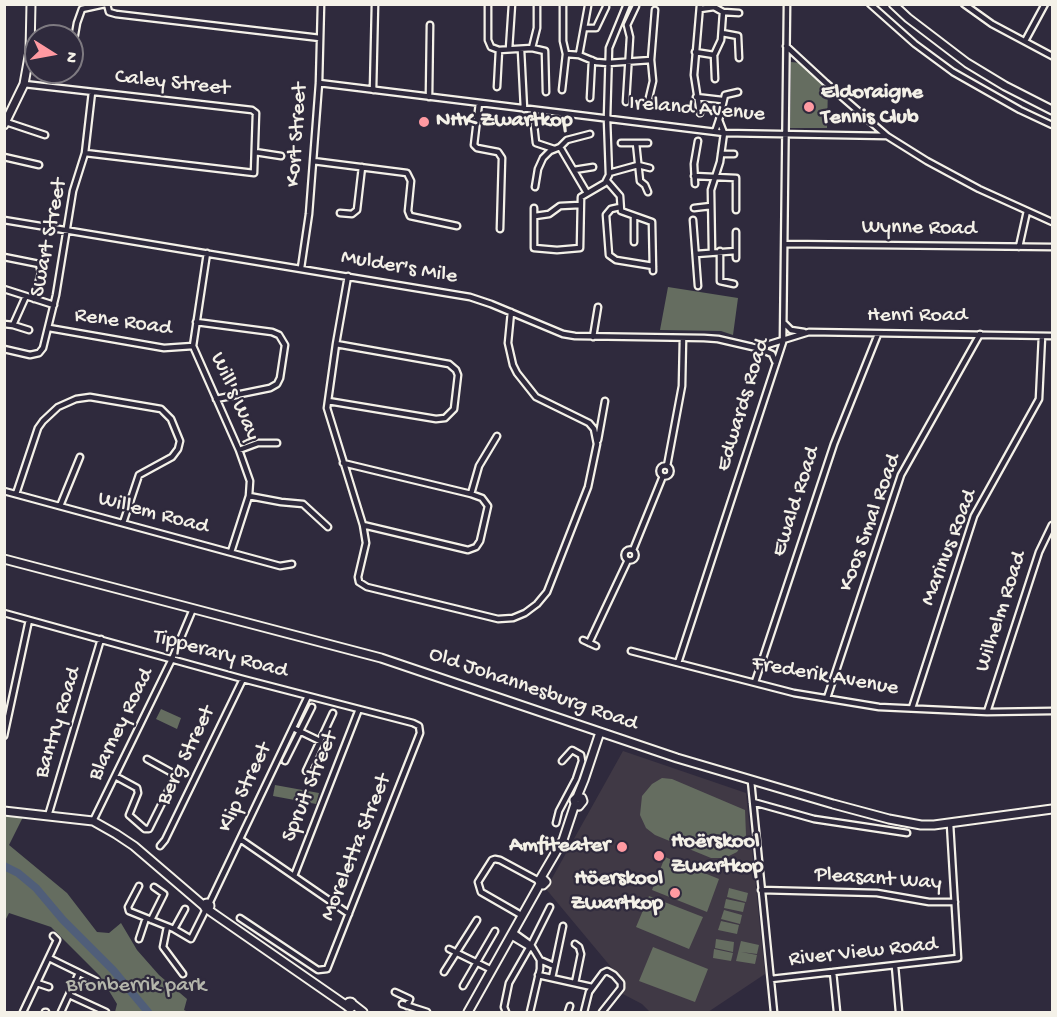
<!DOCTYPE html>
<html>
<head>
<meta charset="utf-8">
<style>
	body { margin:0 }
	#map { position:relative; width:1057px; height:1017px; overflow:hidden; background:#2f2a3d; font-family:"Gochi Hand",sans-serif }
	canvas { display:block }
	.frame { position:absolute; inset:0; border:6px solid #f4f1e8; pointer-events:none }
	.north { position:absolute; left:24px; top:24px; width:60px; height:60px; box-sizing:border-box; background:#2f2a3d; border:2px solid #7e7a81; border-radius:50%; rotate:101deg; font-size:16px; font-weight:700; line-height:24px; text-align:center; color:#f4f1e8 }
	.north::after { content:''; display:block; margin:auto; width:21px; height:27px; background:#ff9aa2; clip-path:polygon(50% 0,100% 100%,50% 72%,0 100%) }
</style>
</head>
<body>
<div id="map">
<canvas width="1057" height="1017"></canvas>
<div class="frame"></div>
<div class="north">N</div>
</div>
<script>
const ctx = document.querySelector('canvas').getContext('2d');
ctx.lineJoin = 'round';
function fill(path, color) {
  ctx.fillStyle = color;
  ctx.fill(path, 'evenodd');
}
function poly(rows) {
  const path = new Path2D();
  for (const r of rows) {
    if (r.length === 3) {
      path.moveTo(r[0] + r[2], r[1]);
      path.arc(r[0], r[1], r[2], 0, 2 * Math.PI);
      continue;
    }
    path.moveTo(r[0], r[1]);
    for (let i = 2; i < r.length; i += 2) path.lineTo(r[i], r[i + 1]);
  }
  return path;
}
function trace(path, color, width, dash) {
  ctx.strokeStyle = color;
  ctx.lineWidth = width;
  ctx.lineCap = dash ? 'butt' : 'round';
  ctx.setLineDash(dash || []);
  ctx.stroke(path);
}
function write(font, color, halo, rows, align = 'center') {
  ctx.font = font + ' "Gochi Hand",sans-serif';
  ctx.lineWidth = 4.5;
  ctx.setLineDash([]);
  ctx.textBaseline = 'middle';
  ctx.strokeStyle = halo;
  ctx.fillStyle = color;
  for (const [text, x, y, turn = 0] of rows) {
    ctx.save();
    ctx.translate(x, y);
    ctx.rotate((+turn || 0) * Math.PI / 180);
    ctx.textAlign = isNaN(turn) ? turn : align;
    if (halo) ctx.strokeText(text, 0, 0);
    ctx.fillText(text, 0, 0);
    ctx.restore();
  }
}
fill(poly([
	[623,751,746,793,765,974,708,1012,650,1012,642,1004,621,993,626,985,546,889]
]), '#403945');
fill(poly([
	[791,62,802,63,828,87,827,128,790,128],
	[668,287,738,298,733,335,721,331,660,330],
	[161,709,181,718,177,729,156,719],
	[662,778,672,779,745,810,746,835,741,846,737,852,725,858,711,858,655,835,646,828,640,815,642,796,652,784],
	[275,785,319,793,316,804,273,796],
	[5,814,23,817,9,845,67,893,97,932,109,933,121,923,137,950,159,975,187,999,184,1010,188,1012,115,1012,117,1004,100,976,51,927,9,913,5,921],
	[665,857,719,879,707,912,652,890],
	[729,888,748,893,746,902,727,897],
	[649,896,703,917,689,949,636,927],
	[726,899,745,903,743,912,724,908],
	[724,910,742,915,740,924,721,919],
	[721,921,739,925,737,934,718,930],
	[716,939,734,942,733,952,715,948],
	[741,941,759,945,757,954,741,952,757,955,755,964,736,961],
	[653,947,708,969,695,1002,639,981],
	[714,949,733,953,731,961,713,958]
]), '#656d60');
trace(poly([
	[4,866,18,873,36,888,63,920,113,970,148,1012]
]), '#505e79', 8);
const street = poly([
	[107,4,109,12,116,14,320,38],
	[870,4,915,44,953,72,1020,110,1052,125],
	[964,4,992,24,1052,56],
	[488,6,488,40,491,47,499,50,532,48,545,51,546,92],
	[700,9,714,7,723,12,739,13],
	[584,28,596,28,606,7],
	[722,33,738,36,739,58],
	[72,41,74,40,77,23,82,9,105,4],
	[1025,41,1045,4],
	[786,46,826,83,887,136],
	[532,48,537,28,537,4],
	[509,49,512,4],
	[521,50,524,109],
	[695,52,714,55],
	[566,54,579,55,596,62,608,63,651,60],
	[579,55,588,6],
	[715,79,714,55,721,40,723,12],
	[319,83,724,133,887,136,927,161,979,189,1052,222],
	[24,84,252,110,256,113,254,173,85,153],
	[497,87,499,50],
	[373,90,375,4],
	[562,90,566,54,563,41,563,6],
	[429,97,430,25],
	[696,97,722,100],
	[590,98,592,60],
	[626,102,630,37,627,25,636,6],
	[648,102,653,81,651,60,655,10],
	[479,103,474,145,477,148,498,152,502,158,500,229],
	[700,113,694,75,700,5],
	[6,122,45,135],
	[534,125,536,143,554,149],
	[715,132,719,120,725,95,738,92],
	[621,143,648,143],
	[636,143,640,181,645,185,648,192],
	[560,147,567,140,590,134],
	[255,152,281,156],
	[721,154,734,154],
	[4,157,39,165],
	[313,161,407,173,411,181,408,211,410,216,457,226],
	[574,170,593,167],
	[609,173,638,165,650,168],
	[694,176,736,178,736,210],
	[607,181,620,196,621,211,652,222,653,271],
	[695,184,694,164,698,141],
	[535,187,538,169,543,158,550,151,560,147,587,193],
	[620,207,611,209,606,215,609,255,616,260,653,266],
	[534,208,534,248,557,250,580,248,581,197,605,183,609,175,607,119,609,48,627,4],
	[694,208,711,206],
	[340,213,352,214,357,210,362,167],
	[535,216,549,214,560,206,580,205],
	[4,220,470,297,491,304,563,334,575,336,704,338,718,339,757,348,809,332,1052,336],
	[693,220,698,286],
	[634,242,634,216],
	[785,244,1052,247],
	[1019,247,1027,211],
	[720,251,720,281,734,284],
	[712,252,711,190,720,162,724,133,719,120],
	[207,253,193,346,239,450,250,481,249,496,231,552],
	[696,254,736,251],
	[4,257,39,264,41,273,34,299],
	[736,258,736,232],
	[301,268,309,214,319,83,321,4],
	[348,276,336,344,327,408,363,525,366,543,358,577,359,582,367,587,498,619,513,618,525,613,537,604,547,592,588,487,597,444,594,429,589,423,536,397,517,373,513,365,508,343,511,312],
	[4,289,54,305],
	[196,322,272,332,279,335,285,345,280,378,277,384,270,388,216,399],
	[4,324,13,325,26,296],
	[785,324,791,330,804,332],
	[13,325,29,330],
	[49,328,164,348,193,346],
	[593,337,598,307],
	[4,349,30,355,39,353,43,348,56,295,73,191,85,153,92,92],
	[760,349,772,354,775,361],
	[328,401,436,419,445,418,454,409,458,375,456,370,449,364,336,344],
	[598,440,605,401],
	[239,450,258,443,277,443],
	[343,463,471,494,482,498,488,506,480,541,476,547,468,550,363,525],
	[665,471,5.5],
	[667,466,682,386,683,338],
	[4,491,280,566,292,564],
	[16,494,38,428,43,421,58,407,76,399,90,397,161,409,171,419,180,441,178,449,172,457,139,475,123,523],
	[471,494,479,466,497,436],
	[249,496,281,502,303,504,328,527],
	[60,506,80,457],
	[630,555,5.5],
	[633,550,663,476],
	[4,613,243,679,413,723,419,726,420,733,327,969,318,970,240,918],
	[583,640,596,646],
	[589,643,628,560],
	[631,651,794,693,879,707,987,712,1052,711],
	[678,663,783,342,787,4],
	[755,682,834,444,878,334],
	[827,698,901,475,980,334],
	[912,708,974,516,1039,399,1042,336],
	[987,712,1039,552,1052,525],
	[293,728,320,741,333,713],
	[4,736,29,620],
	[285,761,312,707],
	[306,771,320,741],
	[115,776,137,788,138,793,129,815,145,829,149,829,176,775,147,759],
	[751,781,774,1012],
	[753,802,814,819,907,833],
	[48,816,101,639],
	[93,821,172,659,193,609],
	[556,823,559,811,576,779,582,761,581,755,572,750,562,761],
	[240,839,349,914],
	[160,846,165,840,243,679],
	[294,876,359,709],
	[139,886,128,907,129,911,174,929,191,939,206,909],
	[761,890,877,893,929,902,955,902],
	[209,904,308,696],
	[521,915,481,892,478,882,492,860,495,859,500,860,539,881],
	[151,920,164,894,154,887],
	[167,927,163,947,183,974],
	[174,929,185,909],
	[513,932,531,945,540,960,540,969,530,1012],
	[511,936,531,948],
	[139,939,146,918],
	[575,944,579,947,581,954,575,983],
	[531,945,550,907],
	[449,949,492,970],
	[49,958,96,981],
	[540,960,554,966],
	[895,966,899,1012],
	[444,972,477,920],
	[833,972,837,1012],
	[538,975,592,987],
	[552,978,563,926],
	[771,979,958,958,950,824],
	[37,983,49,987],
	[463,986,495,931],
	[395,992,410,999,407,1006],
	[69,995,106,1012],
	[402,1004,427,1012],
	[23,1012,57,940,53,936],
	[45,1012,46,1012],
	[61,1012,79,973],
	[506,1012,504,1007,509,983,529,948],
	[568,1012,570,1006],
	[584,1012,589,992,603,973,607,971,614,975,621,983,621,988,602,1012]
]);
const secondary = poly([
	[893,4,908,18,967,63,1005,86,1052,110],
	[4,125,24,84,30,51,31,4],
	[4,559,381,658,677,758,833,804,889,819,921,825,934,825,1052,809],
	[577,797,582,798,583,801,579,806,575,804,574,800,577,797,584,780,600,732],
	[4,811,93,821,116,834,134,846,204,906],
	[542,878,546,882,543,885,540,884,539,881,563,840,575,804],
	[207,906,3],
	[207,909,347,1006],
	[350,1005,3],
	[354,1005,363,1012],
	[468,1012,540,884]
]);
trace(street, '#f4f1e8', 9);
trace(secondary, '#f4f1e8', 11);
trace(street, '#2f2a3d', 4.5);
trace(secondary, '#2f2a3d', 7);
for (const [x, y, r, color] of [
	[809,107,6,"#ff9aa2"],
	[424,122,6,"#ff9aa2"],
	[622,847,6,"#ff9aa2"],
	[659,856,6,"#ff9aa2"],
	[675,893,6,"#ff9aa2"]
]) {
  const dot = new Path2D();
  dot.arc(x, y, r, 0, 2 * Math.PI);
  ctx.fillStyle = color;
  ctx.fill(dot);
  trace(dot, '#2f2a3d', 2);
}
write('22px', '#f4f1e8', '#2f2a3d', [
	["Caley Street",172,84,6],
	["Ireland Avenue",697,110,5],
	["Kort Street",298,135,-86],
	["Wynne Road",919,229,1],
	["Swart Street",50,238,-79],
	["Mulder's Mile",399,268,10],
	["Henri Road",917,317],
	["Rene Road",123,323,8],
	["Will's Way",234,397,66],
	["Edwards Road",744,405,-73],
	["Ewald Road",797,502,-72],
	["Willem Road",153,514,15],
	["Koos Smal Road",871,523,-70],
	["Marinus Road",950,548,-69],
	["Wilhelm Road",1002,612,-72],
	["Tipperary Road",220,655,15],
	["Frederik Avenue",825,677,10],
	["Old Johannesburg Road",533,690,19],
	["Bantry Road",59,723,-73],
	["Blarney Road",122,725,-64],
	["Berg Street",187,756,-64],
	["Spruit Street",311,787,-68],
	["Klip Street",246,788,-64],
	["Moreletta Street",357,848,-68],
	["Pleasant Way",878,880,4],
	["River View Road",863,953,-6]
]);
write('bold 22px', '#f4f1e8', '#2f2a3d', [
	["Eldoraigne",821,94],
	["Tennis Club",821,119],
	["NHK Zwartkop",436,122],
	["Hoërskool",671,843],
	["Zwartkop",671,868],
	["Amfiteater",610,847,"right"],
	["Höerskool",663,880,"right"],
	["Zwartkop",663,905,"right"]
], 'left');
write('22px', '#b4b6ab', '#2f2a3d', [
	["Bronberrik park",136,987]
]);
</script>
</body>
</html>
